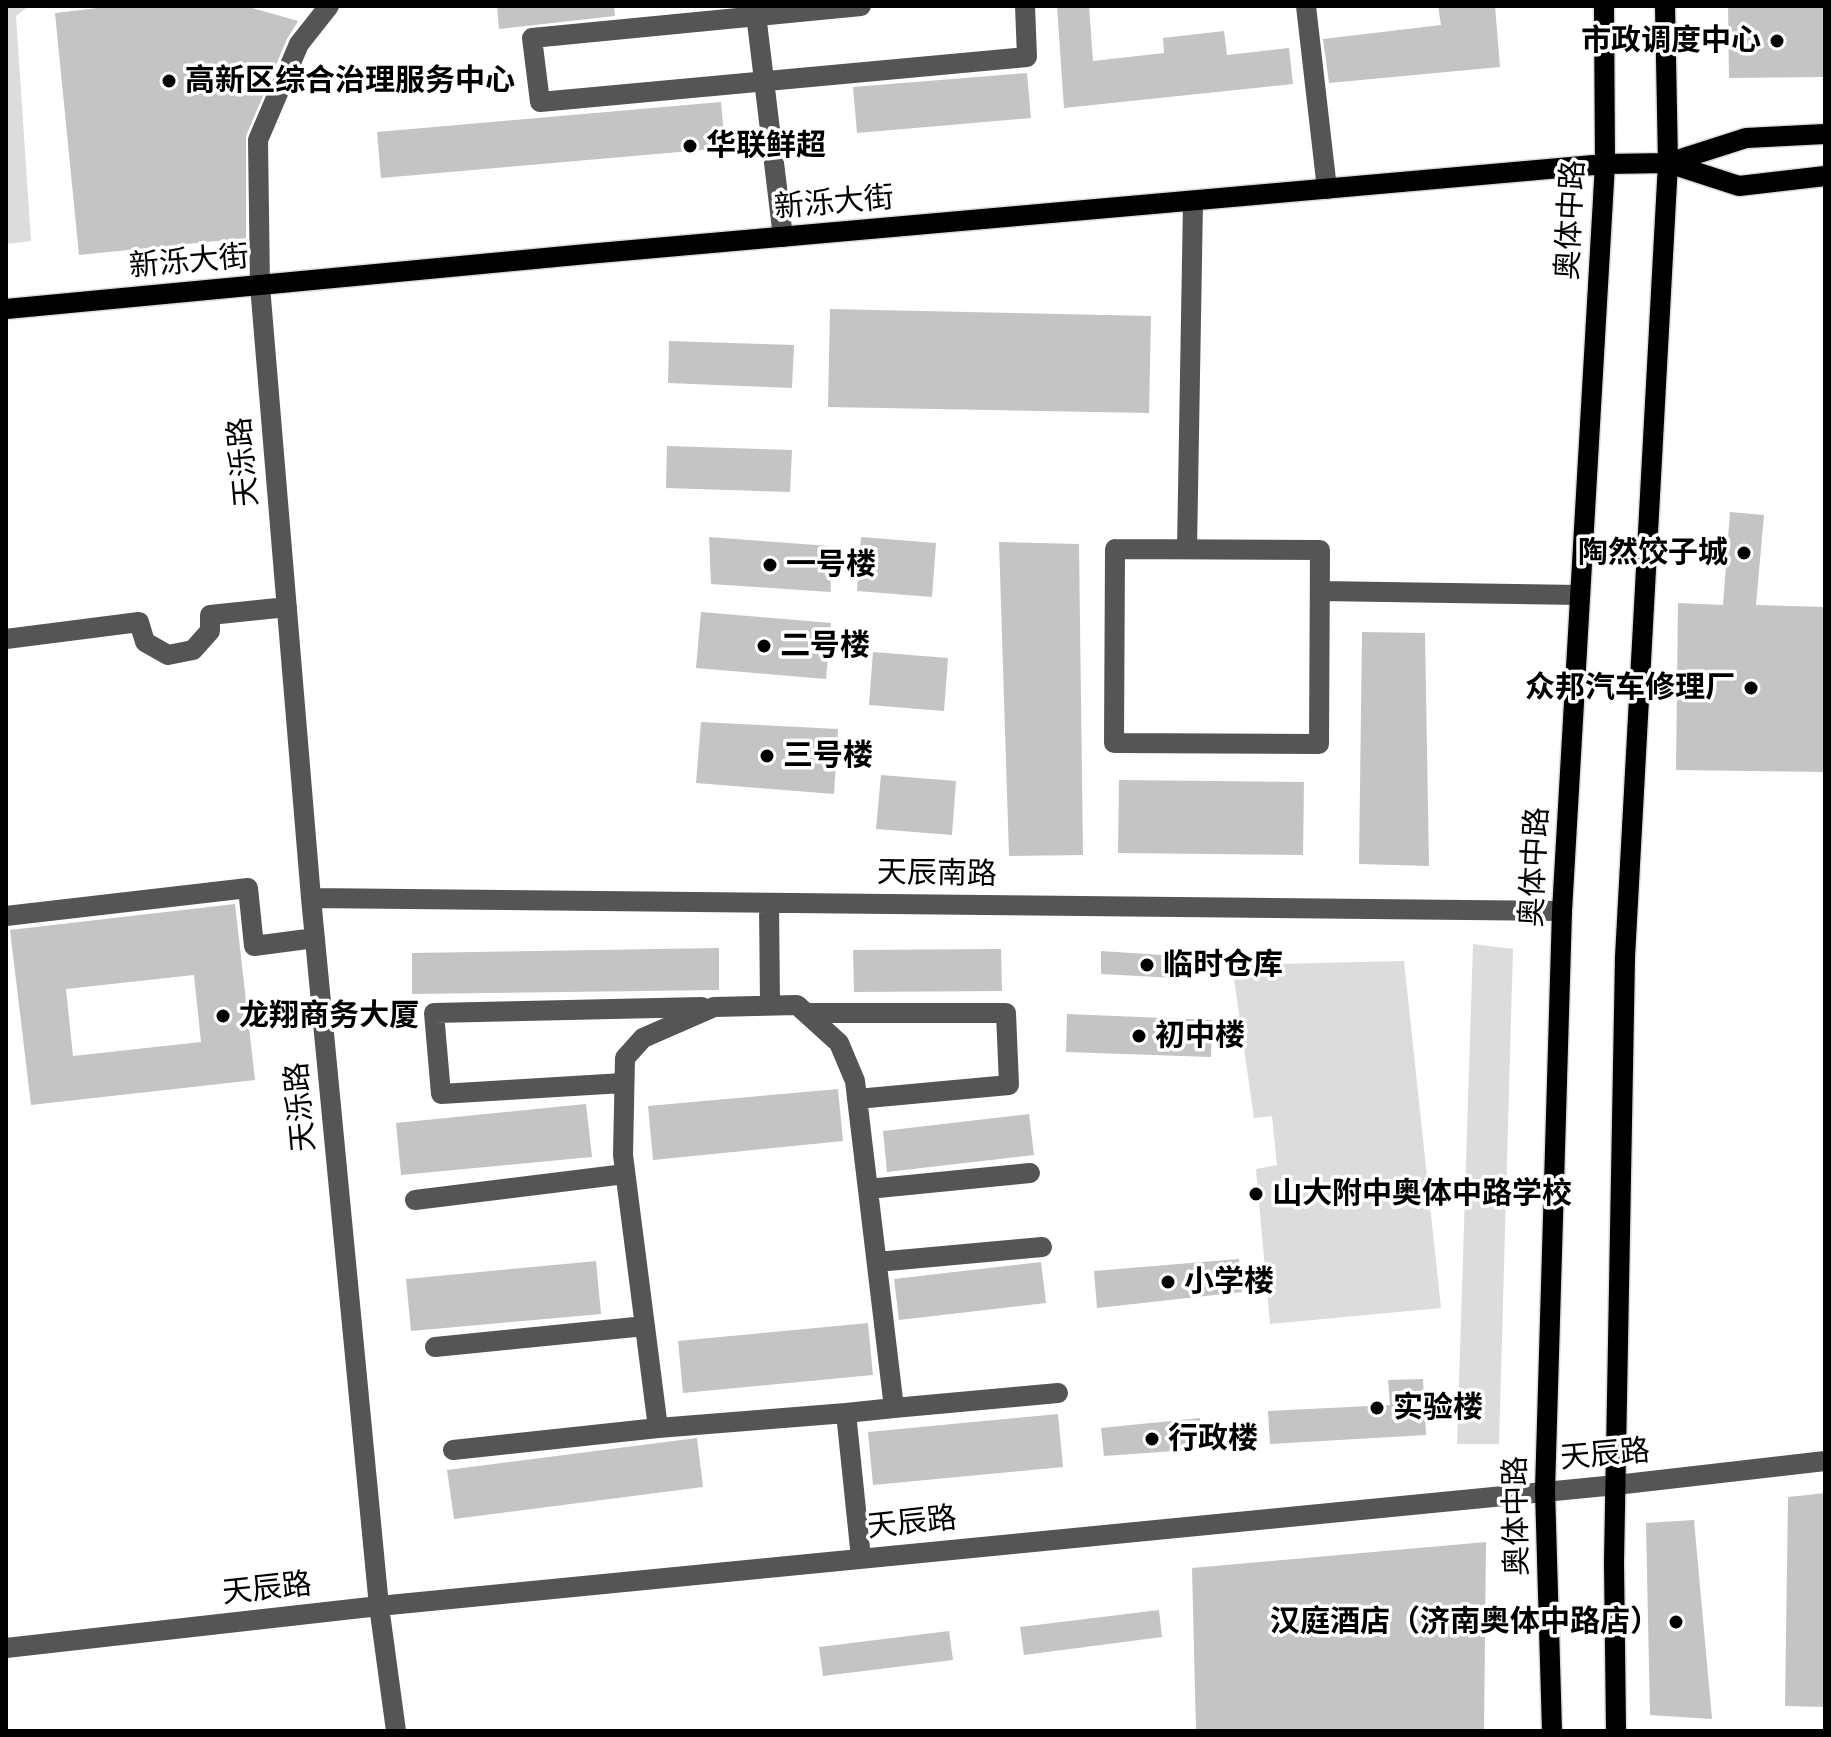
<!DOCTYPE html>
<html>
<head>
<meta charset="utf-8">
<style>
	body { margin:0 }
	#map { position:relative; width:1831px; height:1737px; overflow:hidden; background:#fff; font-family:Cabin,sans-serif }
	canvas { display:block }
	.frame { position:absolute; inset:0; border:8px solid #000; pointer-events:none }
</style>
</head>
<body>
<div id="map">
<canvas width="1831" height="1737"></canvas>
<div class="frame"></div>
</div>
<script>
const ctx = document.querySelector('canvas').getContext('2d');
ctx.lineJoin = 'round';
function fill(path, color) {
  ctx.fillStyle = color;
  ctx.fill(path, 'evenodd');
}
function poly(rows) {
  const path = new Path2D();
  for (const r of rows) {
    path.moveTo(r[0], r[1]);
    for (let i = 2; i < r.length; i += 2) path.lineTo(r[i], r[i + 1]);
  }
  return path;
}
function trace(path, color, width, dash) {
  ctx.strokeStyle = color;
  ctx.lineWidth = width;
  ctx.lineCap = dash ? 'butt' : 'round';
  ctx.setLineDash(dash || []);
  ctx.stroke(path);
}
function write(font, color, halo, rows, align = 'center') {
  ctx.font = font + ' Cabin,"Noto Sans SC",sans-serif';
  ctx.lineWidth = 7;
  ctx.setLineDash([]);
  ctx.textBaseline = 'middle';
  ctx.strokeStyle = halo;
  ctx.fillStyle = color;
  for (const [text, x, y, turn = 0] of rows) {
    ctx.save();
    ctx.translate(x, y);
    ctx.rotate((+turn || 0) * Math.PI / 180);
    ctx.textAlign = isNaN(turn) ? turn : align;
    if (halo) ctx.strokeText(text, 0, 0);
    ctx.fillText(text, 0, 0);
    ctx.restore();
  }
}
fill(poly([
	[6,6,29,6,16,16,31,241,6,244],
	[1473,944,1513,949,1499,1444,1457,1444],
	[1404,961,1441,1308,1270,1324,1256,1169,1277,1165,1272,1116,1254,1118,1232,965]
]), '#dcdcdc');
fill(poly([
	[116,6,245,6,298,21,287,39,246,136,246,238,79,255,55,13],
	[497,6,614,6,615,16,499,29],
	[1057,6,1089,6,1093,61,1164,53,1163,38,1224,31,1227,55,1289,48,1293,84,1064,108],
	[1438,6,1495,6,1500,67,1329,83,1323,39,1441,25],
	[1728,6,1825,6,1825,77,1729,78],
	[1027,73,1031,118,857,133,853,87],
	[721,102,725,148,381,178,377,132],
	[830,309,1151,316,1149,413,828,407],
	[669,341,794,345,792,388,668,383],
	[667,446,792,450,790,492,666,488],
	[1730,512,1764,515,1756,605,1825,607,1825,772,1676,770,1678,603,1723,605],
	[709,537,829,546,831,592,711,584],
	[861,537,936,543,932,597,857,591],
	[999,542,1079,544,1083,855,1009,856],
	[701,612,831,623,826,679,696,668],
	[1362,632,1425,633,1429,866,1359,864],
	[873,652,948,658,944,711,869,705],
	[701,722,838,729,834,794,696,783],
	[881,775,956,781,952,835,876,829],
	[1119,780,1304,782,1303,855,1118,853],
	[235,904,255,1080,31,1105,10,930],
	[194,975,201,1042,73,1056,66,989],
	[719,948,719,990,412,994,412,953],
	[1001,949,1002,991,854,992,853,950],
	[1101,951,1193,957,1193,979,1101,974],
	[1067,1014,1212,1020,1211,1057,1066,1052],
	[838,1089,843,1141,653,1160,648,1106],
	[586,1104,592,1157,401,1175,396,1123],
	[1029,1114,1034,1155,887,1172,883,1131],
	[1239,1259,1242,1292,1097,1308,1094,1271],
	[596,1261,601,1314,411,1331,406,1279],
	[1041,1262,1046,1303,899,1320,894,1279],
	[868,1323,873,1375,683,1393,678,1341],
	[1423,1379,1426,1435,1270,1444,1268,1411,1390,1405,1388,1380],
	[1058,1414,1063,1467,873,1485,868,1432],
	[1200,1418,1202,1449,1104,1456,1101,1428],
	[697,1438,703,1487,454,1519,447,1470],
	[1825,1493,1825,1707,1785,1706,1788,1497],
	[1694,1520,1712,1719,1650,1715,1646,1523],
	[1486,1542,1484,1731,1196,1731,1192,1568],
	[1159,1610,1162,1637,1024,1655,1020,1627],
	[949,1631,953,1660,823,1676,819,1647]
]), '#c4c4c4');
const major = poly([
	[1668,163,1739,186,1825,176],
	[6,309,587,254,1605,164,1668,163,1746,138,1825,134],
	[1552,1731,1545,1490,1562,911,1605,164,1604,6],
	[1616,1731,1614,1562,1625,957,1668,163,1665,6]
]);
trace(major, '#dbdbdb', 23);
trace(poly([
	[329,6,299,44,258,140,260,286,311,898,379,1606,396,1731],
	[755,6,783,237],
	[861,6,532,38,540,102,1027,57,1025,6],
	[1306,6,1327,189],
	[1115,549,1320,550,1319,744,1114,743,1115,549],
	[1187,549,1193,202],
	[1320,591,1580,595],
	[6,639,139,622,145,642,168,655,193,650,210,631,210,615,287,607],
	[311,898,1562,911],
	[769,903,770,1004],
	[6,916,248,888,254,946,315,938],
	[806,1013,1006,1013,1009,1085,857,1099],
	[623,1083,441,1094,434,1013,702,1007],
	[868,1189,1030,1173],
	[415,1200,625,1174],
	[877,1262,1042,1247],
	[435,1347,645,1326],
	[894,1408,1058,1393],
	[846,1413,658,1428,623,1155,625,1058,643,1038,714,1007,797,1005,839,1043,855,1081,894,1408,846,1413,861,1558],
	[453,1450,658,1428],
	[6,1648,379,1606,1616,1485,1825,1461]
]), '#555', 20);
trace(major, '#000', 20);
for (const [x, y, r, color] of [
	[1777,41,8,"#000"],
	[169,81,8,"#000"],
	[690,146,8,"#000"],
	[1744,553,8,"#000"],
	[770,565,8,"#000"],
	[764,646,8,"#000"],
	[1751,688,8,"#000"],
	[767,756,8,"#000"],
	[1147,965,8,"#000"],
	[223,1016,8,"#000"],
	[1139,1036,8,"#000"],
	[1256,1194,8,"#000"],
	[1168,1282,8,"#000"],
	[1377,1408,8,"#000"],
	[1152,1439,8,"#000"],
	[1676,1622,8,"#000"]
]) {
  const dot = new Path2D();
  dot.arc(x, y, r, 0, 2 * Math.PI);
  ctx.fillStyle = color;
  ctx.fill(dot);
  trace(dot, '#fff', 3);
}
write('bold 30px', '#000', '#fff', [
	["市政调度中心",1761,41,"right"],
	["高新区综合治理服务中心",185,81],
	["华联鲜超",706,146],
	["陶然饺子城",1728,553,"right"],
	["一号楼",786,565],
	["二号楼",780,646],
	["众邦汽车修理厂",1735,688,"right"],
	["三号楼",783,756],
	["临时仓库",1163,965],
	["龙翔商务大厦",239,1016],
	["初中楼",1155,1036],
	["山大附中奥体中路学校",1272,1194],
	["小学楼",1184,1282],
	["实验楼",1393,1408],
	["行政楼",1168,1439],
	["汉庭酒店（济南奥体中路店）",1660,1622,"right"]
], 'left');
write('30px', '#000', '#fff', [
	["新泺大街",834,203,-5],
	["奥体中路",1571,220,-87],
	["新泺大街",189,262,-5],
	["天泺路",244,462,-95],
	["奥体中路",1535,867,-87],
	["天辰南路",937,874,1],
	["天泺路",301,1107,-95],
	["天辰路",1605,1455,-5],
	["奥体中路",1517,1516,-91],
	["天辰路",912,1523,-6],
	["天辰路",267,1589,-6]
]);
</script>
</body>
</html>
